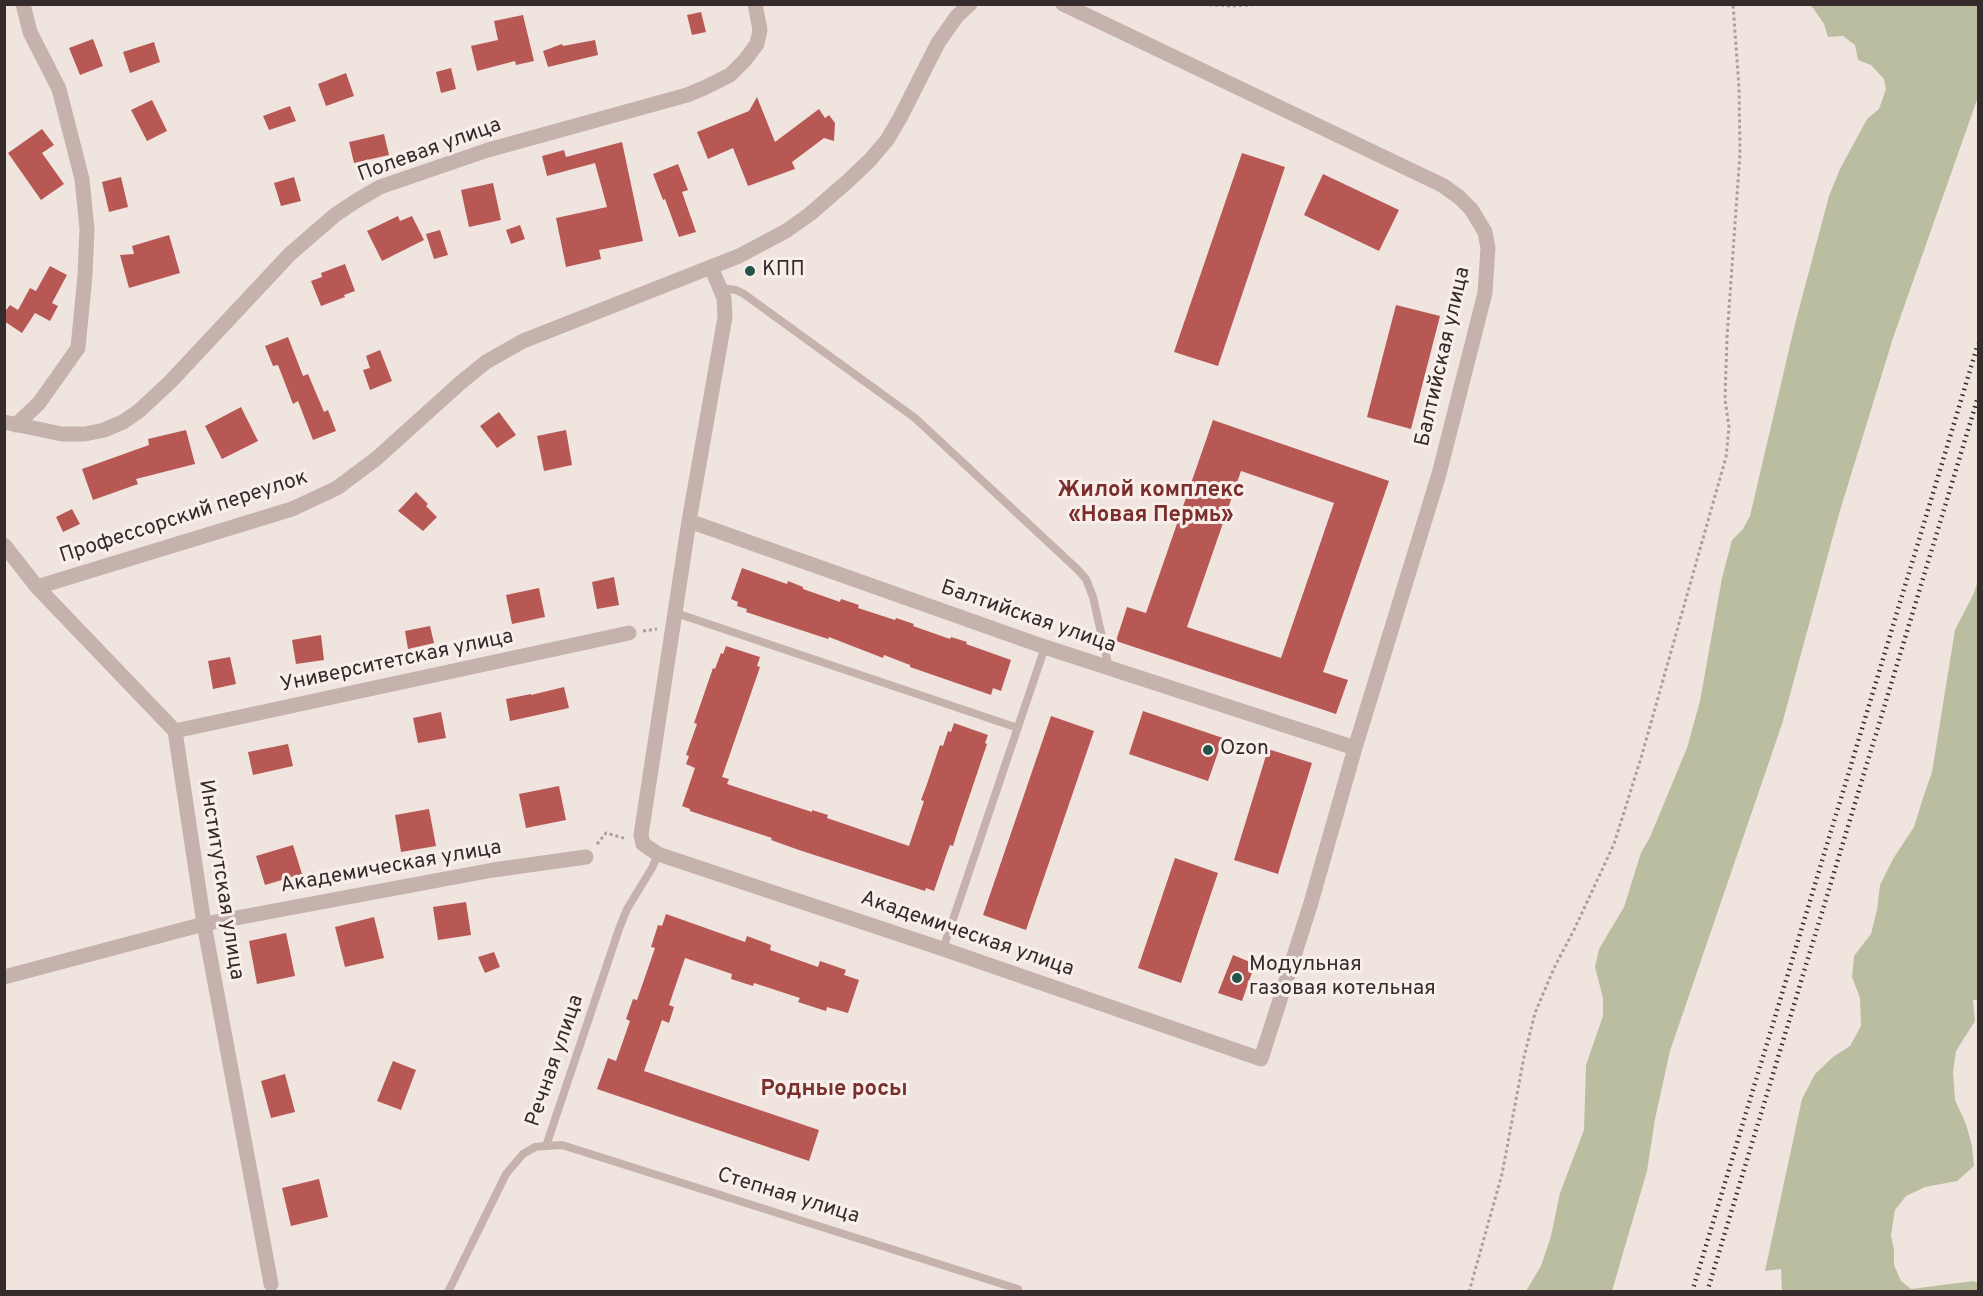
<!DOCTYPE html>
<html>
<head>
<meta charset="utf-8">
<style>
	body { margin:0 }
	#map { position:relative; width:1983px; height:1296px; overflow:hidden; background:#f0e4df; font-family:Overpass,sans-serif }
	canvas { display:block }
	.frame { position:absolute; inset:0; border:6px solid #352b2a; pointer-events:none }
</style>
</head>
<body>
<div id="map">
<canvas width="1983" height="1296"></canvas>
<div class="frame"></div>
</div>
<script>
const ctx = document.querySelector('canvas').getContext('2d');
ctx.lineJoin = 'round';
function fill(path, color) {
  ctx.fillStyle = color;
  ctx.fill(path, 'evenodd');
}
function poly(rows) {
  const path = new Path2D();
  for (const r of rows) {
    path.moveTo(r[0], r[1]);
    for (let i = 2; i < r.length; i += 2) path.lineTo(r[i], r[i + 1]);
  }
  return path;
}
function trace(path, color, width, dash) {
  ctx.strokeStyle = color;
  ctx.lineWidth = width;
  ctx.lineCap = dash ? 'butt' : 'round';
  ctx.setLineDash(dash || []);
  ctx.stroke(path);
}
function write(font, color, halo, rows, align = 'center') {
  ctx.font = font + ' Overpass,sans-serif';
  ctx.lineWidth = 6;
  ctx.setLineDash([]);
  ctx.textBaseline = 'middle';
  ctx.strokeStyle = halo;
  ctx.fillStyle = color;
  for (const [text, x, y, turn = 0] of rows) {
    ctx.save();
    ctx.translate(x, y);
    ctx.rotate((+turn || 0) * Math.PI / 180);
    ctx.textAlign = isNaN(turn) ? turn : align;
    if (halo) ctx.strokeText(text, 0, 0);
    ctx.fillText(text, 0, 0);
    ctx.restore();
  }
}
fill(poly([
	[1809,5,1978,5,1978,97,1893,338,1839,514,1782,724,1670,1051,1655,1119,1647,1171,1612,1291,1526,1291,1541,1266,1551,1236,1560,1193,1584,1130,1586,1065,1603,1016,1603,998,1595,967,1599,949,1624,907,1641,853,1650,837,1687,748,1700,701,1722,578,1732,540,1743,529,1750,516,1795,324,1829,196,1840,169,1867,119,1879,109,1886,89,1884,79,1871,65,1858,60,1855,45,1843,36,1828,37,1824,24,1813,8],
	[1978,580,1978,1000,1973,1000,1975,1021,1956,1051,1953,1072,1955,1100,1966,1124,1972,1146,1974,1166,1957,1181,1925,1187,1906,1196,1895,1210,1891,1235,1894,1250,1894,1265,1901,1281,1911,1289,1974,1281,1978,1283,1978,1291,1782,1291,1781,1269,1765,1271,1802,1099,1815,1074,1833,1057,1850,1046,1861,1026,1860,998,1852,977,1854,956,1871,934,1877,910,1880,885,1893,859,1914,827,1923,798,1932,772,1955,630,1974,593]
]), '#babda0');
fill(poly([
	[701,12,706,32,692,35,687,15],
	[523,15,534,61,516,65,515,61,477,71,471,46,498,40,494,21],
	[93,39,103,66,80,75,69,48],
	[595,40,598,55,548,67,543,51,562,44,563,46],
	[154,42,160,62,130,73,123,52],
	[451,68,456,89,441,93,436,72],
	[346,73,354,96,326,106,318,84],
	[757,97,775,142,819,109,825,118,829,115,835,123,834,141,824,138,792,162,795,169,748,186,733,148,708,159,697,132,749,111],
	[152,100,167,131,147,141,131,110],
	[290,106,296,121,269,130,263,116],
	[42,129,54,145,42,153,64,184,41,200,8,153],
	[384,134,389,155,354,163,349,142],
	[622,142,643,241,599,250,601,259,566,267,556,218,607,207,595,163,547,176,542,156,564,150,566,157],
	[1242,153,1285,167,1218,366,1174,352],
	[678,164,688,190,682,192,696,232,679,237,665,199,663,200,653,174],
	[1323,174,1399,210,1379,251,1304,215],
	[121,177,128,207,109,212,102,182],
	[294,177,301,201,281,206,274,183],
	[493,183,501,220,469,227,461,190],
	[398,216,400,221,412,216,424,240,382,261,367,231],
	[520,225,525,239,511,244,506,230],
	[440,230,448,255,434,259,426,234],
	[169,235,180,273,129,288,120,255,134,254,132,246],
	[345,264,355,291,344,295,345,297,321,306,311,281,322,277,321,273],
	[50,266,67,275,52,303,58,306,50,321,35,313,22,333,4,321,4,313,10,305,18,310,30,288,36,291],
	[1396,305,1440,316,1411,429,1367,417],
	[288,337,303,376,308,374,324,412,328,410,336,431,313,440,298,401,293,404,278,365,273,366,265,346],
	[380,350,392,381,370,390,363,370,370,368,366,356],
	[241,407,258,441,222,459,205,426],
	[499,412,516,435,497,448,480,426],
	[1213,420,1389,481,1323,672,1348,680,1336,714,1116,641,1127,607,1146,613],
	[1241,471,1334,503,1281,658,1187,627],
	[186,430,195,464,136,479,138,484,93,500,82,469,149,445,148,439],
	[566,430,572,465,544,471,537,436],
	[416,492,428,504,426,506,437,517,423,531,398,511],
	[72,509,80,524,63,532,56,517],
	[742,568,787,584,788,581,803,587,803,589,840,602,841,599,859,605,858,608,895,620,896,618,914,624,913,626,950,639,951,637,967,642,966,644,1011,660,1001,691,993,688,991,695,910,667,910,665,884,655,883,658,829,637,828,639,746,612,747,609,737,606,738,602,731,599],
	[614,577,619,605,597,609,592,582],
	[539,588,545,617,512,624,506,595],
	[430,626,434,643,408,649,405,631],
	[321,635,324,660,296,664,292,640],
	[726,646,760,657,757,666,760,667,722,777,729,779,727,784,766,797,812,812,812,810,828,815,827,818,909,846,924,801,921,800,927,784,940,745,943,746,948,731,951,732,954,723,988,735,985,743,987,744,958,830,953,846,950,845,947,853,934,891,926,888,925,891,799,850,771,840,772,838,690,811,690,809,682,806,695,768,686,764,689,756,686,755,697,724,694,723,713,668,715,669,721,653,723,654],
	[230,657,236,684,213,689,208,661],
	[564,687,569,708,510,721,506,699,531,694,531,695],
	[1143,711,1223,738,1208,781,1129,754],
	[441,712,446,738,418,743,413,718],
	[1051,716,1094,731,1026,930,983,915],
	[288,744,293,766,253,775,248,752],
	[1268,749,1312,763,1278,874,1234,860],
	[559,786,566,820,526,828,519,794],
	[429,809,436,846,401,852,395,815],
	[293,845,302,874,265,885,256,856],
	[1175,858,1218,873,1181,983,1138,968],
	[466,902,471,935,438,940,433,907],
	[666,914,745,942,747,936,771,945,770,950,818,967,820,961,846,970,844,975,859,980,848,1013,827,1007,826,1011,798,1002,800,998,754,983,753,986,731,979,732,974,685,958,669,1005,674,1007,669,1023,662,1020,644,1071,819,1130,809,1161,597,1089,608,1058,616,1061,630,1021,626,1019,633,999,637,1000,655,948,651,947,658,925,662,926],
	[374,917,384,958,345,967,335,927],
	[286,933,295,976,257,984,249,941],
	[494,952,500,967,485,973,478,957],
	[1233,955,1255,964,1242,1001,1218,993],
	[393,1061,416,1070,401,1110,377,1101],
	[285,1074,295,1112,271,1118,261,1081],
	[319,1179,328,1217,291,1226,282,1188]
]), '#b75855');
trace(poly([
	[1197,4,1232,6,1264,4],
	[643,631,657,629],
	[597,844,606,833,627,839],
	[1469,1292,1502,1174,1524,1057,1535,1013,1554,968,1574,930,1614,844,1641,758,1726,457,1729,427,1725,399,1727,338,1740,153,1739,88,1733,4]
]), '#b29c96', 3, [3, 3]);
trace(poly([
	[721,288,736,290,744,294,915,418,1077,569,1086,579,1093,597,1109,668],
	[676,613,1018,728],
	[943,949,1045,647],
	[546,1146,562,1145,1018,1289],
	[448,1292,506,1174,523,1154,535,1147,546,1146,619,929,627,909,652,868,658,854]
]), '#c6b2ac', 8);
trace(poly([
	[711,267,724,298,725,317,689,521,641,835,643,844,658,854,943,949,1261,1059,1310,906,1355,748,1439,474,1485,293,1488,248,1485,232,1471,209,1459,197,1442,185,1063,4],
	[4,422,62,434,85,434,104,430,123,422,139,411,171,381,290,254,335,215,356,201,380,187,488,150,687,95,704,88,730,75,745,60,757,44,760,30,755,4],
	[16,425,39,403,78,348,85,275,87,229,82,179,59,89,30,32,23,4],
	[689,521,1045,647,1355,748],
	[4,545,37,587,175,731,204,924,271,1284],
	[37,587,292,509,337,488,377,458,459,384,486,362,523,341,711,267,739,256,786,231,810,214,848,181,870,160,887,140,900,118,938,43,957,16,970,4],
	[175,731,629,633],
	[4,977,204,924,493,870,586,857]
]), '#c6b2ac', 15);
trace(poly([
	[1692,1292,1978,344],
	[1707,1292,1978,397]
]), '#352b2a', 4.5, [1.5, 4.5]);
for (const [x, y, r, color] of [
	[750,271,6,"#25524b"],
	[1208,750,6,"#25524b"],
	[1237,978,6,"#25524b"]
]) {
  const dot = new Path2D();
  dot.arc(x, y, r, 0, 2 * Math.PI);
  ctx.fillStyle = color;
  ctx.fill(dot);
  trace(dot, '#f8efeb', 2);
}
write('21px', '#352b2a', '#f8efeb', [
	["Полевая улица",430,151,-20],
	["Балтийская улица",1444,357,-77],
	["Профессорский переулок",184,518,-18],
	["Балтийская улица",1028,618,19],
	["Университетская улица",397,662,-12],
	["Академическая улица",391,868,-10],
	["Институтская улица",220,880,81],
	["Академическая улица",967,935,19],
	["Речная улица",556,1061,-71],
	["Степная улица",788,1197,17]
]);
write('21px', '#352b2a', '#f8efeb', [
	["КПП",762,271],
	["Ozon",1220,750],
	["Модульная",1249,966],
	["газовая котельная",1249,990]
], 'left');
write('bold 22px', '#7a2f2d', '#f8efeb', [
	["Жилой комплекс",1151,492],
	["«Новая Пермь»",1151,517],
	["Родные росы",834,1091]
]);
</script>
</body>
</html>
